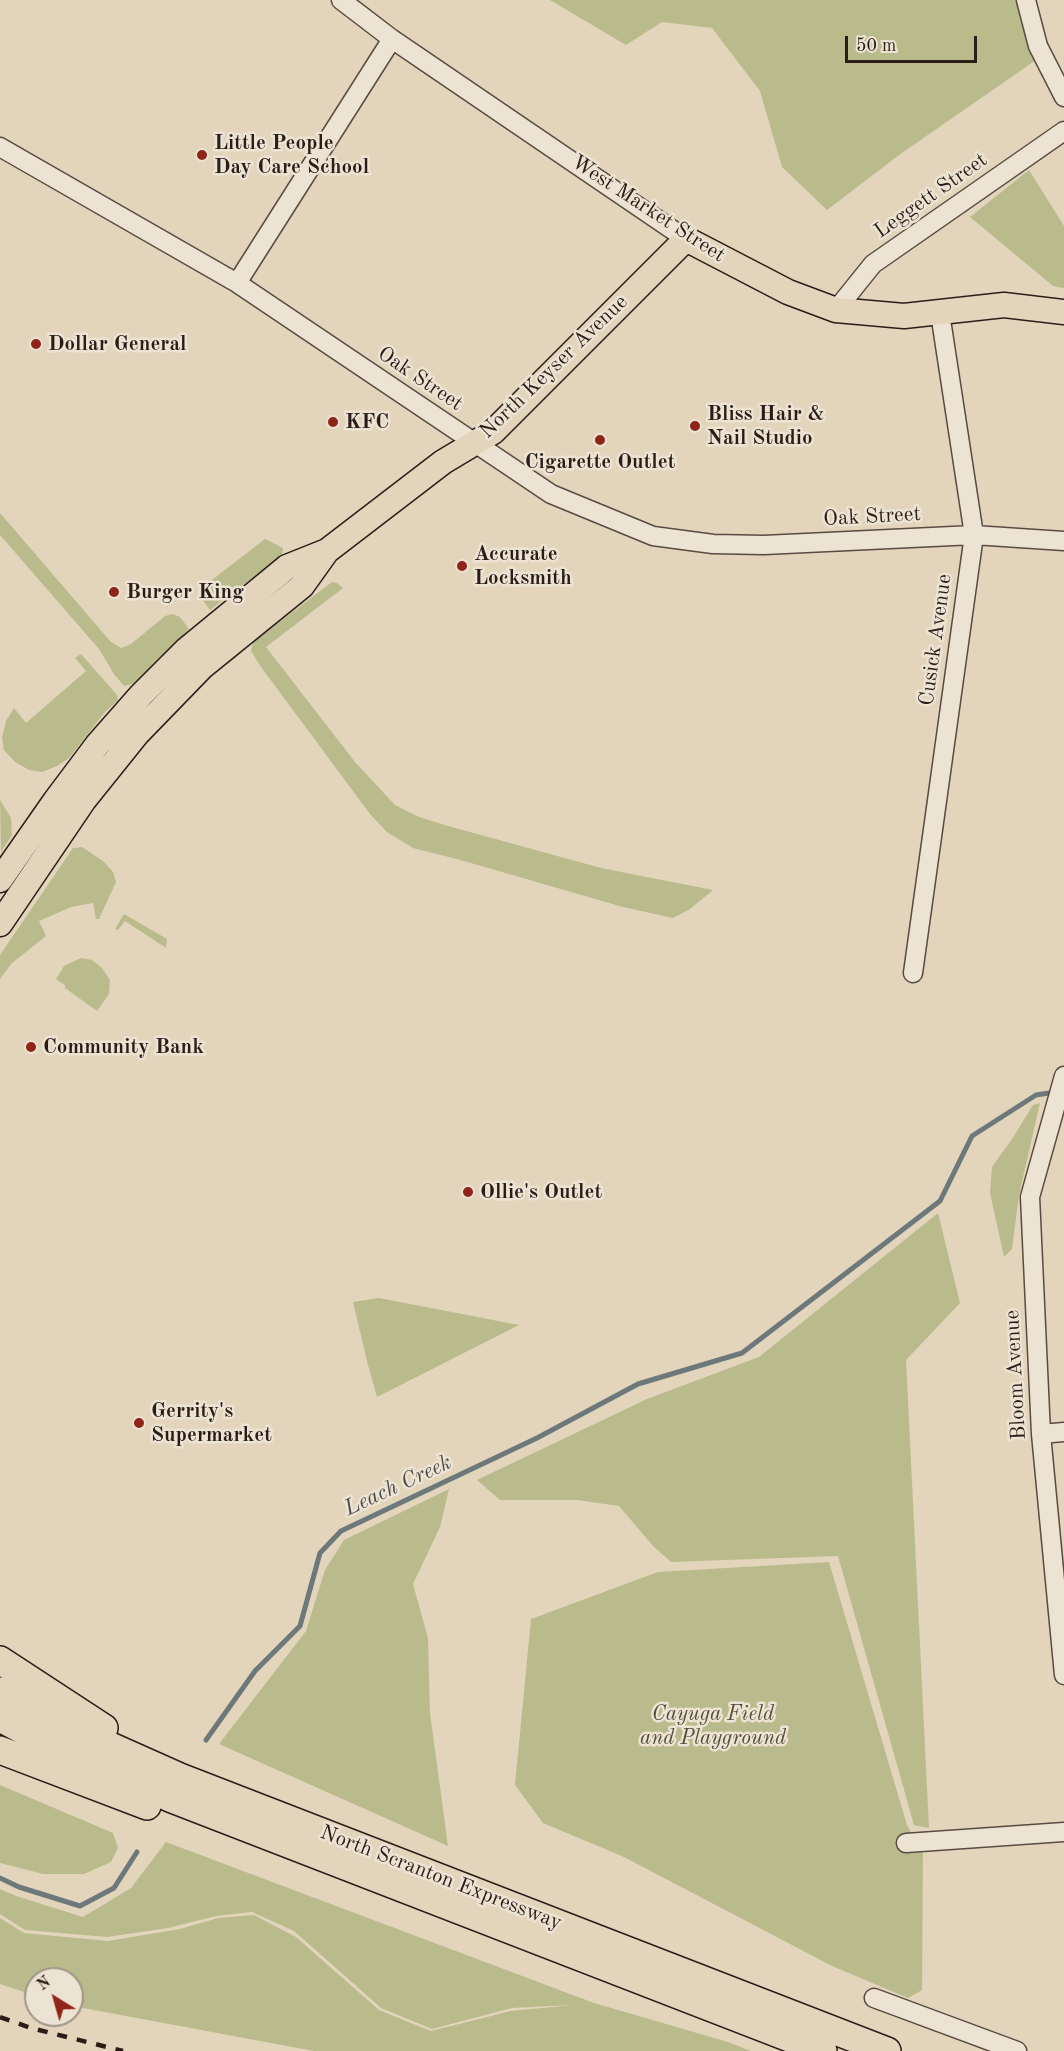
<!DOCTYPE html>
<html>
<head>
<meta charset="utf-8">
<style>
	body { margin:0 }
	#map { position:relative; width:1064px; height:2051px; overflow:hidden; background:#e3d4bc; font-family:"Old Standard TT",serif }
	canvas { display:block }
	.north { position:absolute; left:24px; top:1967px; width:60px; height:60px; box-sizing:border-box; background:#ede3d3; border:2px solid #9f9488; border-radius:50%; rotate:323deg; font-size:16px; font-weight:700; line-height:24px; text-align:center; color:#2a1d18 }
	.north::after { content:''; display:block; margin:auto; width:21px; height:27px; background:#8f2418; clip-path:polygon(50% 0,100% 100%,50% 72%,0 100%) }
	.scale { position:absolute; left:845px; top:36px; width:132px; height:27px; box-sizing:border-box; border:3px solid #2a1d18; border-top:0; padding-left:8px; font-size:18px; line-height:21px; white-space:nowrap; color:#2a1d18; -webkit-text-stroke:4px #ede3d3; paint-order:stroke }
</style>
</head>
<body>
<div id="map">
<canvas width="1064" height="2051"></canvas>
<div class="north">N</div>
<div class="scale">50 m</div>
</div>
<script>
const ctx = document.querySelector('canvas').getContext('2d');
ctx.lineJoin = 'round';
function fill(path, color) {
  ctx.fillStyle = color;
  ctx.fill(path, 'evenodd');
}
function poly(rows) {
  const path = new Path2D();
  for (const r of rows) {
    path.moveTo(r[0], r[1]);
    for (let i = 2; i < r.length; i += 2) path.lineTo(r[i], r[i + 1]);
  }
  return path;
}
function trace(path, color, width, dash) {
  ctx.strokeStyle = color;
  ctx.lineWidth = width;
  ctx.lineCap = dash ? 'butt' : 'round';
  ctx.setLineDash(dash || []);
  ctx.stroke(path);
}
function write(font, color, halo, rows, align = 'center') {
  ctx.font = font + ' "Old Standard TT",serif';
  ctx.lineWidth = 5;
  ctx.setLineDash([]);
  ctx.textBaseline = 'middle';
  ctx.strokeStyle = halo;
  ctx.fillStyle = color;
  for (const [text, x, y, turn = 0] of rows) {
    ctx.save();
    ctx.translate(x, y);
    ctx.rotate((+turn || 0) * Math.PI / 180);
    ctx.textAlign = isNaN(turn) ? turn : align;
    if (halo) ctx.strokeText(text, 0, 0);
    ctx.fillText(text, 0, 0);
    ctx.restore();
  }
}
fill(poly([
	[550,0,1020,0,1036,60,899,155,827,210,782,167,760,91,712,28,662,22,626,45],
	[1029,170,1064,226,1064,288,1053,286,970,217],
	[0,513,111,642,121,648,131,644,165,616,173,614,180,617,189,629,138,680,132,684,124,686,114,674,99,649,0,535],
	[265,539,283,548,282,555,210,610,202,599,204,586],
	[332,582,337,583,343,588,266,647,355,762,395,805,419,817,448,826,601,868,713,890,690,909,673,918,623,907,457,859,413,848,387,832,370,814,261,667,251,651,253,642],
	[81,654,117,695,118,700,105,712,69,758,57,766,42,772,29,770,15,762,4,750,2,738,6,721,14,708,26,723,86,671,75,658],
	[0,800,11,818,12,835,1,852],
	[82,847,103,861,113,872,116,882,99,919,96,919,93,903,71,907,39,921,46,936,12,963,0,979,0,955,73,848],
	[124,914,167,939,166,948,125,921,118,930,115,929],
	[81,958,92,960,102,968,110,980,109,994,97,1011,65,988,65,985,56,979,64,966],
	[1040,1103,1019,1195,1012,1249,1004,1257,990,1193,992,1167,1012,1139,1033,1105],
	[938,1213,960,1303,906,1360,929,1828,914,1825,838,1556,671,1562,653,1546,619,1506,577,1500,500,1500,477,1480,647,1399,759,1357],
	[379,1298,519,1325,377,1397,368,1365,353,1302],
	[449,1489,440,1527,413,1584,428,1638,430,1713,448,1846,219,1744,306,1631,325,1570,344,1540],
	[829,1562,907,1825,923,1854,922,1990,908,1998,832,1966,624,1857,543,1823,515,1785,531,1619,658,1572],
	[0,1785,113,1833,118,1848,111,1862,84,1874,43,1874,0,1863],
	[166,1842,594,2003,728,2042,751,2051,314,2051,72,2006,72,1979,36,1979,36,1996,0,1984,0,1918,24,1933,108,1941,180,1929,218,1918,254,1915,296,1937,379,2010,431,2031,511,2011,573,2005,512,2008,432,2029,381,2008,294,1931,252,1912,216,1916,168,1928,107,1937,25,1930,0,1914,0,1889,16,1896,83,1917,131,1888]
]), '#babb8c');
trace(poly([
	[206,1740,255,1671,300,1626,320,1553,341,1531,537,1438,638,1384,742,1353,940,1201,972,1136,1036,1095,1056,1092],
	[0,1878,19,1887,80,1906,114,1888,137,1852]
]), '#6d787a', 5);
const minor = poly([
	[341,0,392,39,686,239],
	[1026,0,1038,46,1064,97],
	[0,147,237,283,551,494,653,536,713,544,764,545,974,535,1064,541],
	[237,283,392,39],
	[836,310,873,264,1064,131],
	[913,973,974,535,940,313],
	[1064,1076,1030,1197,1041,1434,1064,1675],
	[1041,1434,1064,1432],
	[906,1843,1064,1832],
	[874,1998,1017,2051]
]);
const major = poly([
	[0,880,55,801,97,745,141,695,186,650,287,567,327,551,443,462,493,432,686,239,788,292,836,310,904,316,1004,305,1064,312],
	[0,924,84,800,137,734,202,667,302,586,327,551]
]);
const highway = poly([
	[0,1660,104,1728],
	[0,1691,61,1724,180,1777,887,2051],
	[0,1718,51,1745,172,1799,823,2051],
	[0,1750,147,1806]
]);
trace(minor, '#584b41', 21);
trace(major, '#2a1d18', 27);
trace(highway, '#2a1d18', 30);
trace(minor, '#ede3d3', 18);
trace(major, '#e3d4bc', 24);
trace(highway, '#e3d4bc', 27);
trace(poly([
	[0,2017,31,2028,123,2051]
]), '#2a1d18', 4.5, [10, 10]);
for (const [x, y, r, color] of [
	[202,155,6,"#8f2418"],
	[36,344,6,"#8f2418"],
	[333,422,6,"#8f2418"],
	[695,426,6,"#8f2418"],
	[600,440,6,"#8f2418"],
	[462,566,6,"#8f2418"],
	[114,592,6,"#8f2418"],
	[31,1047,6,"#8f2418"],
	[468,1192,6,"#8f2418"],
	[139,1423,6,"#8f2418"]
]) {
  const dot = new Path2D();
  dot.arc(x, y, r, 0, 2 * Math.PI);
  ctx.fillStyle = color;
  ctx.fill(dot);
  trace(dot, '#ede3d3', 2);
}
write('bold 21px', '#2a1d18', '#ede3d3', [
	["Little People",214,143],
	["Day Care School",214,167],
	["Dollar General",48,344],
	["Bliss Hair &",707,414],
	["Nail Studio",707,438],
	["KFC",345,422],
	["Cigarette Outlet",600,462,"center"],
	["Accurate",474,554],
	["Locksmith",474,578],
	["Burger King",126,592],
	["Community Bank",43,1047],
	["Ollie's Outlet",480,1192],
	["Gerrity's",151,1411],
	["Supermarket",151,1435]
], 'left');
write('21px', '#2a1d18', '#ede3d3', [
	["Leggett Street",931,196,-35],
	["West Market Street",648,209,33],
	["North Keyser Avenue",554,367,-44],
	["Oak Street",420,379,34],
	["Oak Street",872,517,-3],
	["Cusick Avenue",936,640,-82],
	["Bloom Avenue",1016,1375,-93],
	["North Scranton Expressway",441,1878,21]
]);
write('italic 21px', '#554c3b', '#ede3d3', [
	["Cayuga Field",713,1714],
	["and Playground",713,1738]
]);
write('italic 22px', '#4c4b49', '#ede3d3', [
	["Leach Creek",398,1486,-25]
]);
</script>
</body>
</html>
